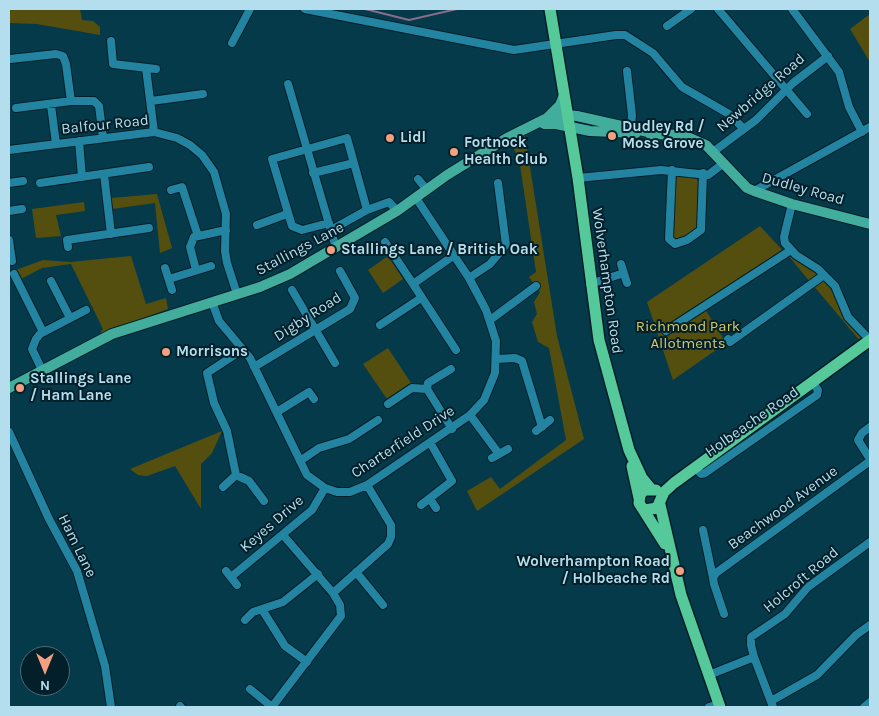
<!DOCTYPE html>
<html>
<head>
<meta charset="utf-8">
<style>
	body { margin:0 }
	#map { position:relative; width:879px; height:716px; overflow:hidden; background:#053a4a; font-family:Karla,sans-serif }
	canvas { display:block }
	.frame { position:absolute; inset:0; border:10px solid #b4deee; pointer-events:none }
	.north { position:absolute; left:20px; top:646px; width:50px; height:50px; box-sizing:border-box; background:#031f29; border:1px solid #4a6b78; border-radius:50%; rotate:180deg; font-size:14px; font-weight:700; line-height:20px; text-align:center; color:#b4deee }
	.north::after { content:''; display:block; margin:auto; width:18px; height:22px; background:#f2a07e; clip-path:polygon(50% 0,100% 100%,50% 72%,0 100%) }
</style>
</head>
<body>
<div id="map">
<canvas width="879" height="716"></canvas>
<div class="frame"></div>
<div class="north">N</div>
</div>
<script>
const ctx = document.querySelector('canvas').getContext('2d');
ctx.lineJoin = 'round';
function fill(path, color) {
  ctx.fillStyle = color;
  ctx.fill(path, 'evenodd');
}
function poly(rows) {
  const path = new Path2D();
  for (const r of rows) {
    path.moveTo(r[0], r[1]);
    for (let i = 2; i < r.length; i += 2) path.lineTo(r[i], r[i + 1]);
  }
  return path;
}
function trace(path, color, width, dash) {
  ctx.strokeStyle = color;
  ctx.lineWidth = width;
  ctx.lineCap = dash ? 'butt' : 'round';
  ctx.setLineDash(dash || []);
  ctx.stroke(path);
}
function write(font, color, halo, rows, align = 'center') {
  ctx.font = font + ' Karla,sans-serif';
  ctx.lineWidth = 4;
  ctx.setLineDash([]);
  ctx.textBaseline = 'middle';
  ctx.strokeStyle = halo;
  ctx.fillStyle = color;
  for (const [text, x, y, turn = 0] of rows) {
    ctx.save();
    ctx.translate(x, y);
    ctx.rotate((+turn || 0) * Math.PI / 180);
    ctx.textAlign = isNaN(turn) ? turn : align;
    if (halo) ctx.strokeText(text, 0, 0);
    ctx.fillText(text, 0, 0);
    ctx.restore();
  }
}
fill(poly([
	[9,9,80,9,82,20,93,21,100,27,100,35,37,24,9,23],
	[870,14,870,62,850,29],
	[525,136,557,336,584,439,477,511,467,491,491,477,500,489,566,440,549,348,538,342,532,322,537,314,534,302,540,292,529,277,536,272,519,158,512,146],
	[679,174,694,175,700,184,699,228,683,240,672,241,673,179],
	[157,194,172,248,160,253,155,203,112,209,111,198],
	[84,202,85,211,56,215,61,236,36,238,32,209],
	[760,226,784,252,705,309,726,343,673,380,647,302],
	[789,252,796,259,815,269,817,276,810,282,787,254],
	[131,256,146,304,166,298,168,309,99,335,103,329,71,264,42,268,19,280,13,271,43,260,70,262],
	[388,256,403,279,383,293,368,270],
	[823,280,829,283,862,335,863,339,860,341,813,285],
	[388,348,411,383,387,399,363,364],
	[222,431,212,453,201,464,201,509,175,466,147,476,138,475,130,469]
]), '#554f0f');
trace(poly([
	[365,9,409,20,457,9],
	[491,9,512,9]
]), '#866d89', 2);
const minor = poly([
	[305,9,514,50,616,35,625,35,653,53,682,87,729,114,743,128],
	[718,9,807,114],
	[792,9,839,72,849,107,862,132],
	[667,26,691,9],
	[111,41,113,64,156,69],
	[232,43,250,9],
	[10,59,56,54,63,56,66,64,71,101],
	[146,68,154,132],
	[627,71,632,115,631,127],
	[288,84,336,248],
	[151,101,203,94],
	[51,105,56,144],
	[16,108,71,101,94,101,99,106,103,138],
	[79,141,82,177],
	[9,150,154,132,177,138,190,145,202,155,214,172,226,214,225,251,227,263,237,294],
	[713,152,756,120,793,83,828,56],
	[672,170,669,239,675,244,687,240,701,230,703,173],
	[313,173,354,163],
	[104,174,111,234],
	[578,178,661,170,708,175,724,163],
	[418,179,427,190],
	[9,183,23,181],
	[40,183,149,167],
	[171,190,182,187,198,236],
	[754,191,870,127],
	[792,204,784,237,785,243,796,255,818,269,835,286,848,317,870,340],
	[367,210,389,202,397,211],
	[9,211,22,209],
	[329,223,302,230,292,226,272,159,347,138,367,210,331,230],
	[257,225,287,214],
	[9,240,12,261],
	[385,242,413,284,453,256],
	[68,247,67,240,149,228],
	[621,264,627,283],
	[165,268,172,290],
	[196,270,190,247,194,237,226,230],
	[14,274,43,332],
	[469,278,490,264,506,245,498,183],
	[169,279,211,266],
	[51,281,70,318],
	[413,284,456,350],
	[590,284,624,273],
	[292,290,335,363],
	[212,302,219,321,250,358,307,475,325,488,337,492,350,492,367,485,470,415,484,400,495,373,496,341,486,310,469,278,416,198],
	[490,320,536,286],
	[380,325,421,298],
	[666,331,791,250],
	[728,339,730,342,824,275],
	[496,359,515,358,522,361,542,427],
	[254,367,350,309,355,298,340,271],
	[42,370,32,349,36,339,40,334,86,310],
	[427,389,452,429],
	[388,404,412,388,427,389,428,383,451,369],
	[277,412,309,392,314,399],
	[470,415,499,454],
	[870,427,862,433,858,440,870,459],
	[536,431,550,420],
	[9,432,49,519,77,571,105,666,111,707],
	[492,458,508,449],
	[300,461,319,448,349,439,378,420],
	[695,467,701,474,705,473,817,395,818,390,813,383],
	[236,475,227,431,214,403,207,373,242,350],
	[223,487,236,475,249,481,264,501],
	[430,499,436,508],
	[421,505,452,481,431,444],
	[703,530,713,578],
	[226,571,237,585],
	[356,572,383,605],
	[231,577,312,510,325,488],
	[333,593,388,544,391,537,391,525,367,485],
	[263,611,285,646,307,662],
	[724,614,714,584,713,578,716,573,870,461],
	[245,620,253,612,283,602,318,574],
	[709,675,754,657],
	[250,689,272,707],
	[771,701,817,675,856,635,870,625],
	[180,706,181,707],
	[272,707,341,616,340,605,333,593,283,535],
	[709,707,719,704],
	[773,707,754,657,751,645,751,637,785,614,808,587,870,542],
	[864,707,870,702]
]);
const major = poly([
	[546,119,560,105,564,95],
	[544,124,556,124,590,131,636,133],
	[650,134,683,135,706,145,747,188,754,191,792,204,870,224],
	[9,388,112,334,260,287,290,274,397,211,447,175,507,138,545,119,567,115,577,116,657,134]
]);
const highway = poly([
	[550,9,578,178,599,340,629,450,642,478,651,489],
	[632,466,639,498],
	[656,490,644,490,640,495,639,503,665,544],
	[660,505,681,595,720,707],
	[645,510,657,508,664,492,674,483,870,340]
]);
trace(minor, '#031f29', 10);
trace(major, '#031f29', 12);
trace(highway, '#031f29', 14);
trace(minor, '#2384a1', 8);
trace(major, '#42ad9d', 10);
trace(highway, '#56c99a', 11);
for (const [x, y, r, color] of [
	[612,136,5,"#f2a07e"],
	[390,138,5,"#f2a07e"],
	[454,152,5,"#f2a07e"],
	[331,250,5,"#f2a07e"],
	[166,352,5,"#f2a07e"],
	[20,388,5,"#f2a07e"],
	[680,571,5,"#f2a07e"]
]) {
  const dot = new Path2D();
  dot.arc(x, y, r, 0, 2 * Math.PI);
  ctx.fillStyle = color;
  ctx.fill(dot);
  trace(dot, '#031f29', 2);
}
write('15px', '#b4deee', '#031f29', [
	["Newbridge Road",761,93,-41],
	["Balfour Road",105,125,-6],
	["Dudley Road",803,189,16],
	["Stallings Lane",300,249,-28],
	["Wolverhampton Road",607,281,82],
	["Digby Road",308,317,-33],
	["Holbeache Road",752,422,-35],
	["Charterfield Drive",403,442,-33],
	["Beachwood Avenue",783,508,-36],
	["Keyes Drive",272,524,-41],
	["Ham Lane",77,546,64],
	["Holcroft Road",801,580,-40]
]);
write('bold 15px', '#b4deee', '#031f29', [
	["Dudley Rd /",622,127],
	["Moss Grove",622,144],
	["Lidl",400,138],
	["Fortnock",464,143],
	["Health Club",464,160],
	["Stallings Lane / British Oak",341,250],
	["Morrisons",176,352],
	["Stallings Lane",30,379],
	["/ Ham Lane",30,396],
	["Wolverhampton Road",670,562,"right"],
	["/ Holbeache Rd",670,579,"right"]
], 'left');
write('15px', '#d2c869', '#031f29', [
	["Richmond Park",688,327],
	["Allotments",688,344]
]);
</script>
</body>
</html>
